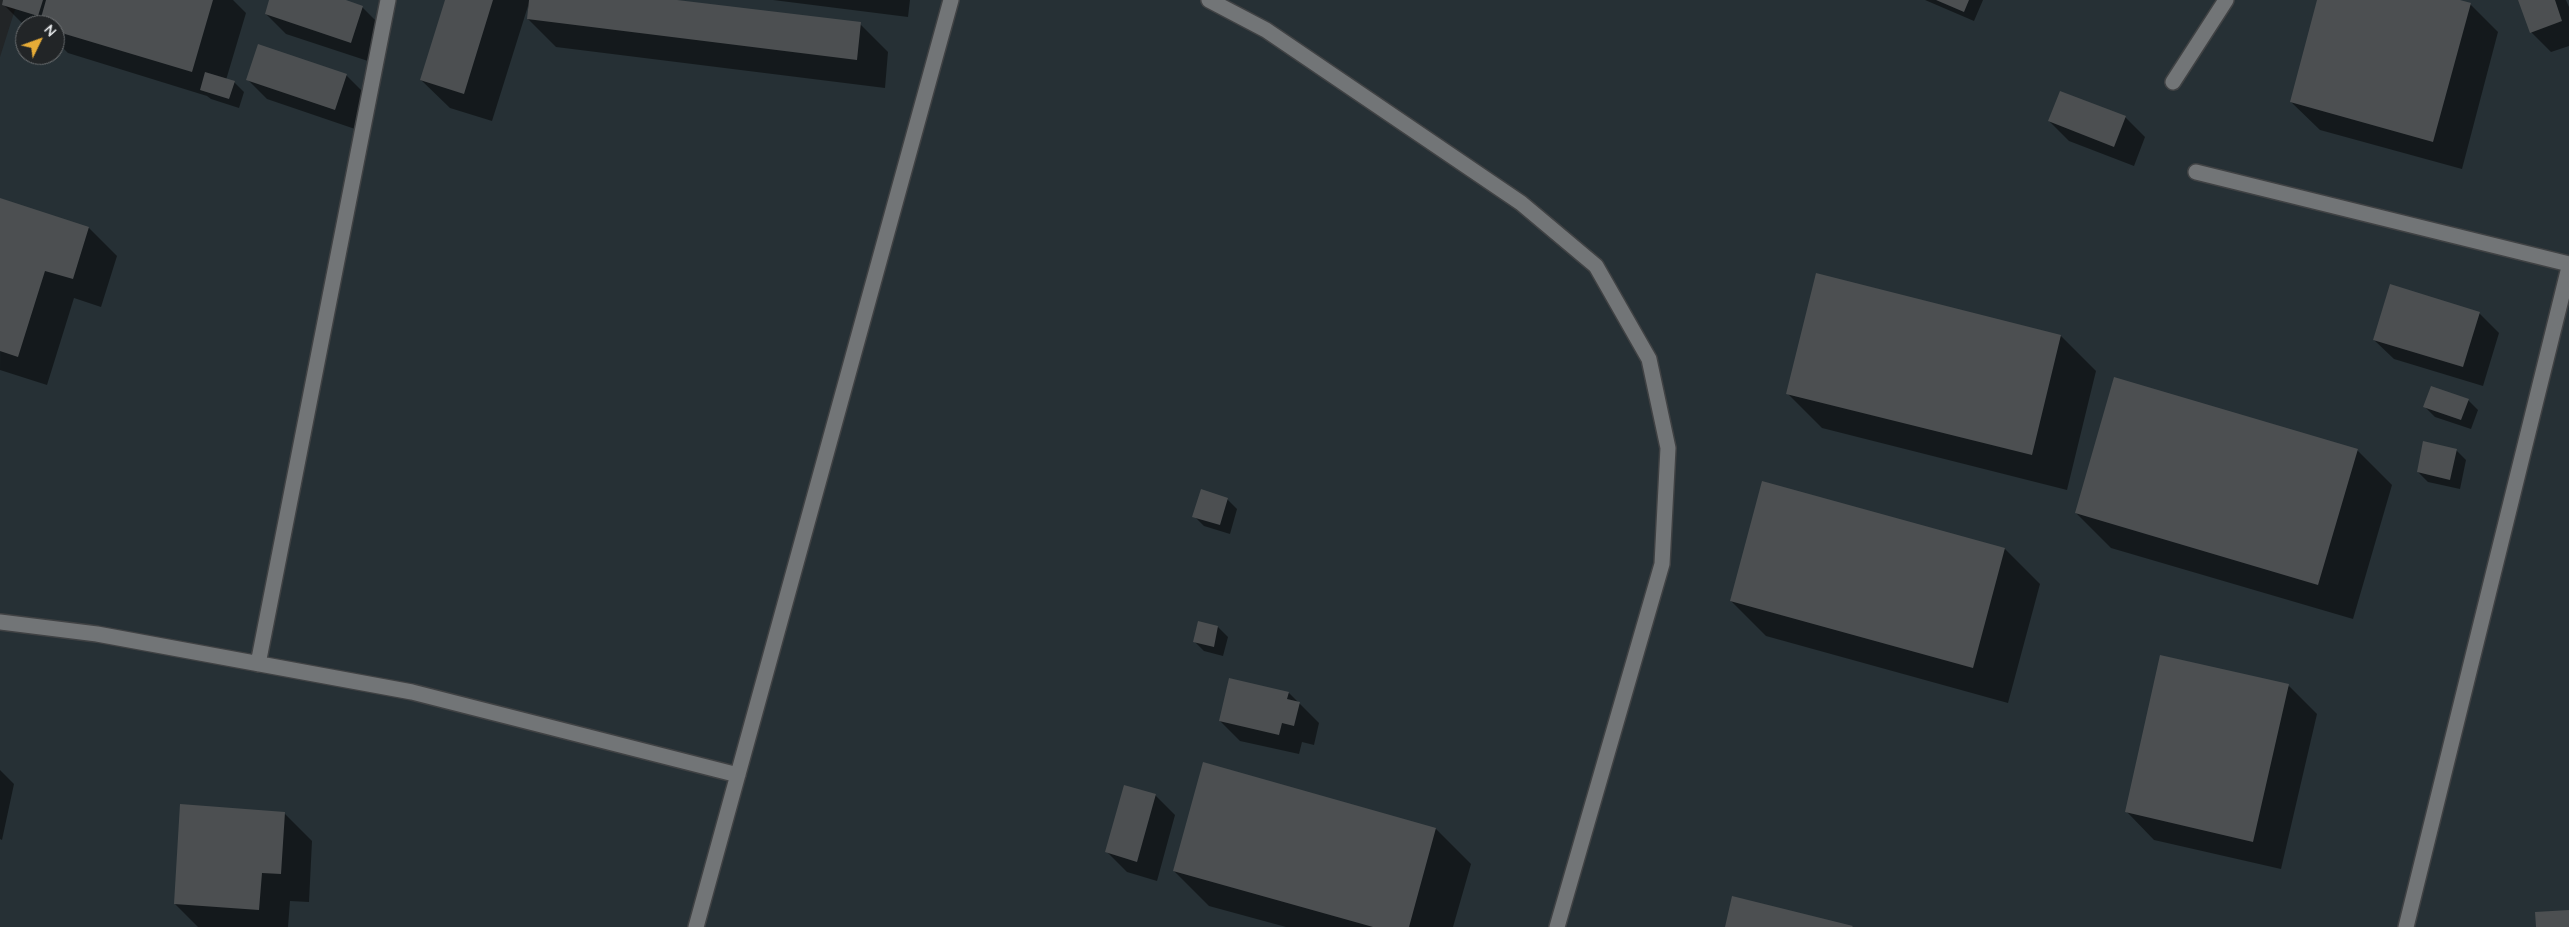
<!DOCTYPE html>
<html>
<head>
<meta charset="utf-8">
<style>
	body { margin:0 }
	#map { position:relative; width:2569px; height:927px; overflow:hidden; background:#222527; font-family:Quicksand,sans-serif }
	canvas { display:block }
	.north { position:absolute; left:15px; top:15px; width:50px; height:50px; box-sizing:border-box; background:#222527; border:1px solid #707375; border-radius:50%; rotate:48deg; font-size:14px; font-weight:700; line-height:20px; text-align:center; color:#e6e8ea }
	.north::after { content:''; display:block; margin:auto; width:18px; height:22px; background:#e7ac37; clip-path:polygon(50% 0,100% 100%,50% 72%,0 100%) }
</style>
</head>
<body>
<div id="map">
<canvas width="2569" height="927"></canvas>
<div class="north">N</div>
</div>
<script>
const ctx = document.querySelector('canvas').getContext('2d');
ctx.lineJoin = 'round';
function fill(path, color) {
  ctx.fillStyle = color;
  ctx.fill(path, 'evenodd');
}
function poly(rows) {
  const path = new Path2D();
  for (const r of rows) {
    path.moveTo(r[0], r[1]);
    for (let i = 2; i < r.length; i += 2) path.lineTo(r[i], r[i + 1]);
  }
  return path;
}
function trace(path, color, width, dash) {
  ctx.strokeStyle = color;
  ctx.lineWidth = width;
  ctx.lineCap = dash ? 'butt' : 'round';
  ctx.setLineDash(dash || []);
  ctx.stroke(path);
}
fill(poly([
	[18,0,2569,0,2569,927,0,927,0,57],
	[25,25,55,25,55,55,25,55]
]), '#263035');
fill(poly([
	[4,0,233,0,246,13,226,80,234,82,244,92,239,108,211,99,207,96,68,53,55,40,55,25,23,24,3,4],
	[271,0,342,0,362,7,382,27,371,62,286,34,266,14],
	[446,0,666,0,860,24,888,52,885,88,556,47,528,19,528,6,492,121,450,108,421,80],
	[773,0,910,0,908,17],
	[1925,0,1983,0,1974,21],
	[2319,0,2456,0,2470,4,2498,32,2462,169,2320,130,2291,102],
	[2519,0,2566,0,2569,7,2569,46,2551,52,2531,32],
	[346,75,366,95,355,129,267,99,247,79],
	[2125,117,2145,137,2134,166,2069,141,2049,121],
	[1,200,89,228,117,256,101,307,74,298,47,385,0,370],
	[1817,275,2061,336,2096,371,2067,490,1822,428,1787,393],
	[2479,313,2499,333,2483,386,2394,359,2374,340],
	[2468,400,2478,410,2471,429,2435,417,2425,407],
	[2357,450,2392,485,2353,619,2111,548,2076,513],
	[2456,450,2466,460,2460,489,2428,482,2418,472],
	[1763,483,2005,549,2040,584,2008,703,1766,636,1731,601],
	[1227,499,1237,509,1230,534,1204,526,1194,516],
	[1218,627,1228,637,1223,656,1204,651,1194,641],
	[1230,679,1289,693,1319,723,1314,745,1302,742,1299,754,1240,741,1220,721],
	[2289,686,2317,714,2281,869,2154,840,2126,811],
	[0,770,14,784,2,840,0,839],
	[1155,795,1175,815,1157,881,1127,872,1107,852],
	[284,813,312,841,309,902,290,901,288,927,198,927,175,904],
	[1436,829,1471,864,1453,927,1286,927,1209,906,1174,871]
]), '#0007');
fill(poly([
	[3,0,43,0,38,16,2,5],
	[46,0,213,0,192,72,55,31,55,25,39,25],
	[269,0,346,0,363,6,351,43,265,14],
	[445,0,493,0,464,94,420,80],
	[529,0,677,0,861,22,857,60,527,19],
	[1936,0,1969,0,1964,12],
	[2317,0,2460,0,2471,3,2433,142,2290,102],
	[2518,0,2555,0,2562,21,2530,33],
	[258,44,347,74,335,110,246,80],
	[205,72,235,81,229,99,200,90],
	[2060,91,2126,116,2114,147,2048,121],
	[0,198,89,227,73,279,45,271,18,357,0,351],
	[1816,273,2061,335,2032,455,1786,394],
	[2390,284,2480,312,2463,367,2373,340],
	[2114,377,2358,449,2318,585,2075,513],
	[2431,386,2469,399,2461,420,2423,407],
	[2423,441,2457,449,2450,480,2417,472],
	[1762,481,2005,548,1973,668,1730,601],
	[1201,489,1228,498,1220,525,1192,517],
	[1198,621,1218,626,1214,647,1193,642],
	[2160,655,2289,684,2253,842,2125,812],
	[1229,678,1289,692,1287,699,1300,702,1294,726,1282,723,1279,735,1219,721],
	[1203,762,1436,828,1409,927,1373,927,1173,871],
	[1124,785,1156,794,1137,862,1105,852],
	[180,804,285,812,281,874,262,873,259,910,174,904],
	[1732,896,1853,926,1852,927,1725,927],
	[2569,910,2569,927,2536,927,2535,912]
]), '#4c4f51');
const minor = poly([
	[1209,0,1266,30,1521,203,1596,266,1649,359,1668,448,1662,564,1557,927],
	[2173,82,2226,0],
	[2196,172,2569,264],
	[0,622,97,634,412,692,738,775],
	[258,664,388,0],
	[696,927,951,0],
	[2406,927,2569,267]
]);
trace(minor, '#404244', 18);
trace(minor, '#727577', 15);
</script>
</body>
</html>
